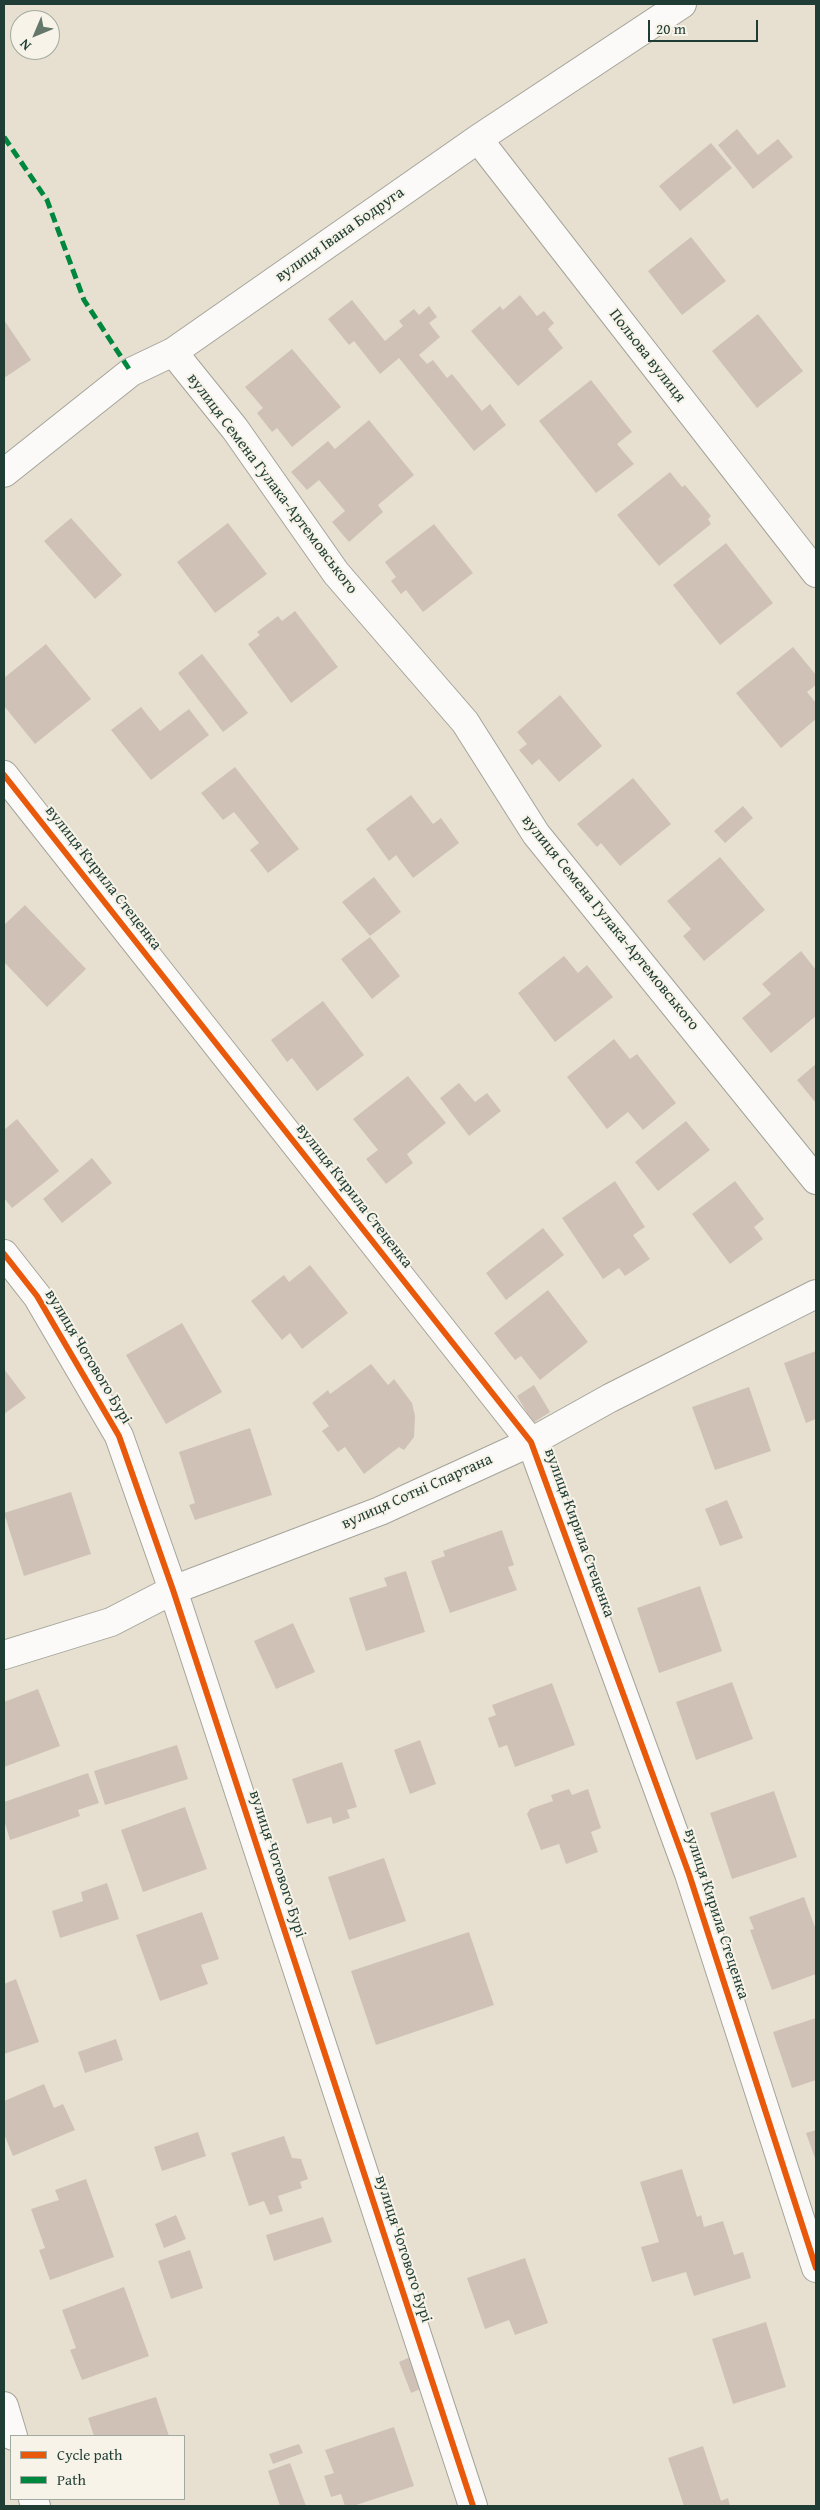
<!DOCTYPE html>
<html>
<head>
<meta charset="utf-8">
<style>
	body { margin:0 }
	#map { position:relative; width:820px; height:2510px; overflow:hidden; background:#e7e0d1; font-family:"Gentium Book Plus",serif }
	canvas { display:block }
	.frame { position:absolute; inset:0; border:5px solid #1f3d34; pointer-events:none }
	.legend { position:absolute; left:10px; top:2435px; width:175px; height:65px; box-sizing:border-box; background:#f7f3e8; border:1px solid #a1aaa0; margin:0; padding:6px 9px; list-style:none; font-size:15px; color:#1f3d34 }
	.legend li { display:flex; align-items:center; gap:10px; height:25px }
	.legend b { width:25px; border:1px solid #a1aaa0 }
	.north { position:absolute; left:10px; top:10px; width:50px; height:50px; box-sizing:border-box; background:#f7f3e8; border:1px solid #a1aaa0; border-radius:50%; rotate:225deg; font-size:14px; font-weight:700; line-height:20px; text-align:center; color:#1f3d34 }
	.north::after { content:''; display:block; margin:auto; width:18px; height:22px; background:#65766b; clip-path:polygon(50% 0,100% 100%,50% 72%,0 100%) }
	.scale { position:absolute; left:648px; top:20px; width:110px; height:22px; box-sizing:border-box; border:2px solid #1f3d34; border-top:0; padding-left:6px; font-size:15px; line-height:18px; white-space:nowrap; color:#1f3d34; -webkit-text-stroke:4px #f7f3e8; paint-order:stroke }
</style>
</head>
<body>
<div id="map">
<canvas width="820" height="2510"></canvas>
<div class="frame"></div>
<ul class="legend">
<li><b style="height:6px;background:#e8590c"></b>Cycle path</li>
<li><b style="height:6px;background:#00873e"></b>Path</li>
</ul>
<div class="north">N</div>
<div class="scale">20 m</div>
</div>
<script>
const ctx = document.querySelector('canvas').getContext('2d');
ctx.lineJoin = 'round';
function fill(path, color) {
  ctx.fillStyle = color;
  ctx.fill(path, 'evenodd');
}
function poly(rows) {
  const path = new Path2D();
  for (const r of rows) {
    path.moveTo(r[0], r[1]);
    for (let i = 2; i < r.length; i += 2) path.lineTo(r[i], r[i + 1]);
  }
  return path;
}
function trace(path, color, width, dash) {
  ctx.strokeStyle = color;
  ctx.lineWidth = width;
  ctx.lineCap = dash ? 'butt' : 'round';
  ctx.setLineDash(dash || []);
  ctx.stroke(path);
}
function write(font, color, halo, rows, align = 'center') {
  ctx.font = font + ' "Gentium Book Plus",serif';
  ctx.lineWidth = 4;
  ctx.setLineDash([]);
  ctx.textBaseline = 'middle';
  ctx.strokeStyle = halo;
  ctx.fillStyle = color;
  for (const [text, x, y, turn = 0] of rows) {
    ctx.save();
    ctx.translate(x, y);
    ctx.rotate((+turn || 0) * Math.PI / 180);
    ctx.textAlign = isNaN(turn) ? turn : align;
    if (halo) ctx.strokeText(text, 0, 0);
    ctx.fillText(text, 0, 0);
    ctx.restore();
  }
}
fill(poly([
	[737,129,758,155,778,139,793,157,753,189,718,145],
	[711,143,732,168,680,211,659,186],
	[691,237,726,281,682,315,648,271],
	[520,295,537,316,544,311,554,323,548,329,563,348,518,386,471,331,500,306,503,310],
	[352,300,385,341,403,326,399,321,414,309,419,315,429,306,437,317,429,323,440,337,419,355,427,364,433,360,447,378,452,374,482,411,490,404,506,425,474,451,399,358,380,374,354,341,349,345,328,319],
	[758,314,803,371,757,408,712,351],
	[4,320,31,360,4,378],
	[292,349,341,407,292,447,277,428,272,432,257,413,263,408,245,387],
	[591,380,632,432,617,444,634,464,596,493,539,421],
	[369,420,414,475,378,505,383,512,349,542,332,522,345,511,319,480,307,490,291,472,328,441,335,449],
	[670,472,682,487,685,485,711,516,708,519,711,524,659,566,617,515],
	[71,518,122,575,95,599,44,541],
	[228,523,267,574,215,613,177,562],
	[434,524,473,573,423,612,406,590,401,594,391,581,396,577,385,562],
	[726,543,773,603,720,645,673,585],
	[295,611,338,667,291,703,248,644,260,635,257,632,278,616,282,621],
	[46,644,91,699,35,744,4,706,4,678],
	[793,647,816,675,816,685,807,692,816,703,816,719,781,748,736,693],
	[202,654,248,713,223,732,178,673],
	[560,695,602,746,559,782,539,759,532,765,519,750,527,744,517,732],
	[141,707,160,731,189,709,209,735,151,780,111,730],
	[235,767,299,849,268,873,250,850,259,843,234,812,223,820,201,793],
	[633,778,671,824,620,866,601,843,597,847,577,824],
	[411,795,433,824,441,818,459,843,413,878,396,855,389,861,366,829],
	[743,806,753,818,725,843,714,831],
	[720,857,765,910,704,961,683,936,691,929,667,901],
	[374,877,401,912,370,936,342,902],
	[25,905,86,969,47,1007,4,962,4,925],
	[370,937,400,976,372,999,341,959],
	[801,951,816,970,816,1016,771,1053,742,1018,771,994,762,984],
	[564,956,578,973,587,965,613,997,555,1042,518,993],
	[323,1001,364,1055,317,1091,292,1058,287,1062,271,1040],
	[614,1039,630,1059,637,1054,676,1103,643,1130,628,1112,607,1129,567,1077],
	[816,1064,816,1103,797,1080],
	[408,1076,446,1123,407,1154,413,1163,386,1184,366,1159,378,1150,353,1119],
	[459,1083,475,1102,487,1093,501,1111,469,1136,440,1098],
	[17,1119,59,1171,12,1208,4,1198,4,1130],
	[686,1121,710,1150,658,1191,635,1162],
	[92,1158,112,1183,62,1223,43,1199],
	[615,1181,645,1227,633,1235,650,1259,625,1276,619,1268,603,1279,562,1218],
	[735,1181,764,1219,754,1227,763,1239,730,1264,692,1214],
	[543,1228,564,1255,506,1300,486,1273],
	[310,1265,348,1313,302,1349,290,1333,282,1340,251,1301,284,1275,289,1282],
	[548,1290,588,1342,540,1380,521,1356,515,1360,494,1333],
	[182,1323,222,1392,166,1424,126,1355],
	[816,1351,816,1419,806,1423,784,1363],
	[371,1364,388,1385,394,1379,412,1403,415,1416,414,1437,404,1450,399,1447,364,1474,345,1447,338,1452,322,1431,329,1426,312,1403,328,1390,330,1394],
	[4,1369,26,1398,4,1414],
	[534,1385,550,1412,533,1423,517,1396],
	[749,1387,771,1451,715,1470,692,1407],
	[250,1428,272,1495,195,1520,189,1505,195,1503,179,1452],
	[71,1492,91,1554,24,1576,4,1513],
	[727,1500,743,1538,720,1546,705,1509],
	[502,1530,514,1565,508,1567,517,1590,450,1613,431,1561,445,1556,443,1551],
	[406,1571,425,1632,366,1651,349,1598,387,1586,384,1578],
	[700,1586,722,1651,659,1673,637,1608],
	[293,1623,315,1672,276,1689,254,1641],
	[732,1682,753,1739,696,1760,676,1702],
	[552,1683,575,1745,515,1767,507,1745,499,1748,488,1718,496,1715,492,1705],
	[38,1689,60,1746,4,1767,4,1702],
	[420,1740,436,1784,410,1794,394,1750],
	[177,1745,188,1779,105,1805,94,1771],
	[342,1762,357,1807,347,1810,350,1818,333,1824,331,1817,307,1824,292,1779],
	[88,1773,99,1803,78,1810,80,1816,10,1840,4,1820,4,1802],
	[569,1789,572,1795,588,1789,601,1828,591,1832,598,1852,566,1864,559,1844,541,1850,527,1814,530,1809,553,1801,551,1795],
	[774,1791,797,1857,732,1879,710,1813],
	[185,1807,207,1869,143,1892,121,1830],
	[384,1858,406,1921,349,1940,328,1877],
	[107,1883,119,1919,60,1938,52,1911,83,1901,81,1892],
	[804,1897,816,1930,816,1974,772,1990,750,1930,754,1929,749,1917],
	[202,1912,219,1959,201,1965,208,1984,160,2001,136,1935],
	[469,1932,494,2005,376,2045,351,1971],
	[16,1979,39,2042,4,2054,4,1984],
	[816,2018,816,2080,792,2088,773,2032],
	[116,2039,123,2060,85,2073,78,2052],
	[44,2084,54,2108,63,2104,75,2130,13,2156,4,2134,4,2101],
	[816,2130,816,2161,806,2133],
	[198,2132,206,2156,162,2171,154,2147],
	[284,2136,292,2158,301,2159,308,2179,300,2182,302,2188,278,2196,283,2211,270,2215,264,2201,249,2206,231,2153],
	[682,2169,697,2217,701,2215,704,2227,723,2221,734,2255,743,2252,751,2278,694,2296,686,2272,652,2282,641,2247,659,2242,640,2182],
	[86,2179,114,2257,50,2280,39,2250,45,2248,31,2209,59,2200,55,2190],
	[176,2215,186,2239,164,2248,155,2224],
	[323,2217,332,2242,274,2261,266,2235],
	[190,2250,203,2288,171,2299,158,2261],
	[525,2258,548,2323,515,2335,509,2320,485,2329,467,2278],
	[124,2287,149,2356,82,2380,70,2350,76,2348,62,2310],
	[766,2322,786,2387,733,2404,712,2339],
	[415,2355,427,2386,411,2393,399,2362],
	[156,2397,169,2436,94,2436,88,2418],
	[394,2427,414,2486,353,2506,345,2506,341,2494,331,2497,324,2476,334,2473,325,2450],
	[299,2444,303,2453,273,2464,269,2454],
	[703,2446,721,2501,728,2498,730,2506,684,2506,668,2458],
	[290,2463,306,2506,280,2506,268,2471]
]), '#cfc1b6');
const minor = poly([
	[478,139,816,573],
	[173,352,235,429,336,573,465,722,536,834,816,1180],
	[4,473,131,372,173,352,478,139,682,4],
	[4,775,531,1442,689,1874,816,2268],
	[4,1254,37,1296,119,1436,173,1590,473,2506],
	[4,1655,111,1622,173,1590,380,1511,531,1442,610,1398,816,1294],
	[4,2406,13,2436],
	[33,2499,36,2506]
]);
trace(minor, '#a4a49a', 30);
trace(minor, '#fbfaf8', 28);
trace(poly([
	[4,137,47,200,84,300,131,372]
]), '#00873e', 5, [10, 5]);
trace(poly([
	[4,775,531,1442,689,1874,816,2268],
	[4,1254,37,1296,119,1436,173,1590,473,2506]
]), '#e8590c', 6);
write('16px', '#1f3d34', '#f7f3e8', [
	["вулиця Івана Бодруга",340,235,-35],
	["Польова вулиця",647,356,52],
	["вулиця Семена Гулака-Артемовського",272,484,53],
	["вулиця Кирила Стеценка",103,878,52],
	["вулиця Семена Гулака-Артемовського",610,923,51],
	["вулиця Кирила Стеценка",354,1196,52],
	["вулиця Чотового Бурі",88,1357,59],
	["вулиця Сотні Спартана",417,1492,-24],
	["вулиця Кирила Стеценка",579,1533,70],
	["вулиця Чотового Бурі",277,1864,72],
	["вулиця Кирила Стеценка",716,1914,72],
	["вулиця Чотового Бурі",403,2249,72]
]);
</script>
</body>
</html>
